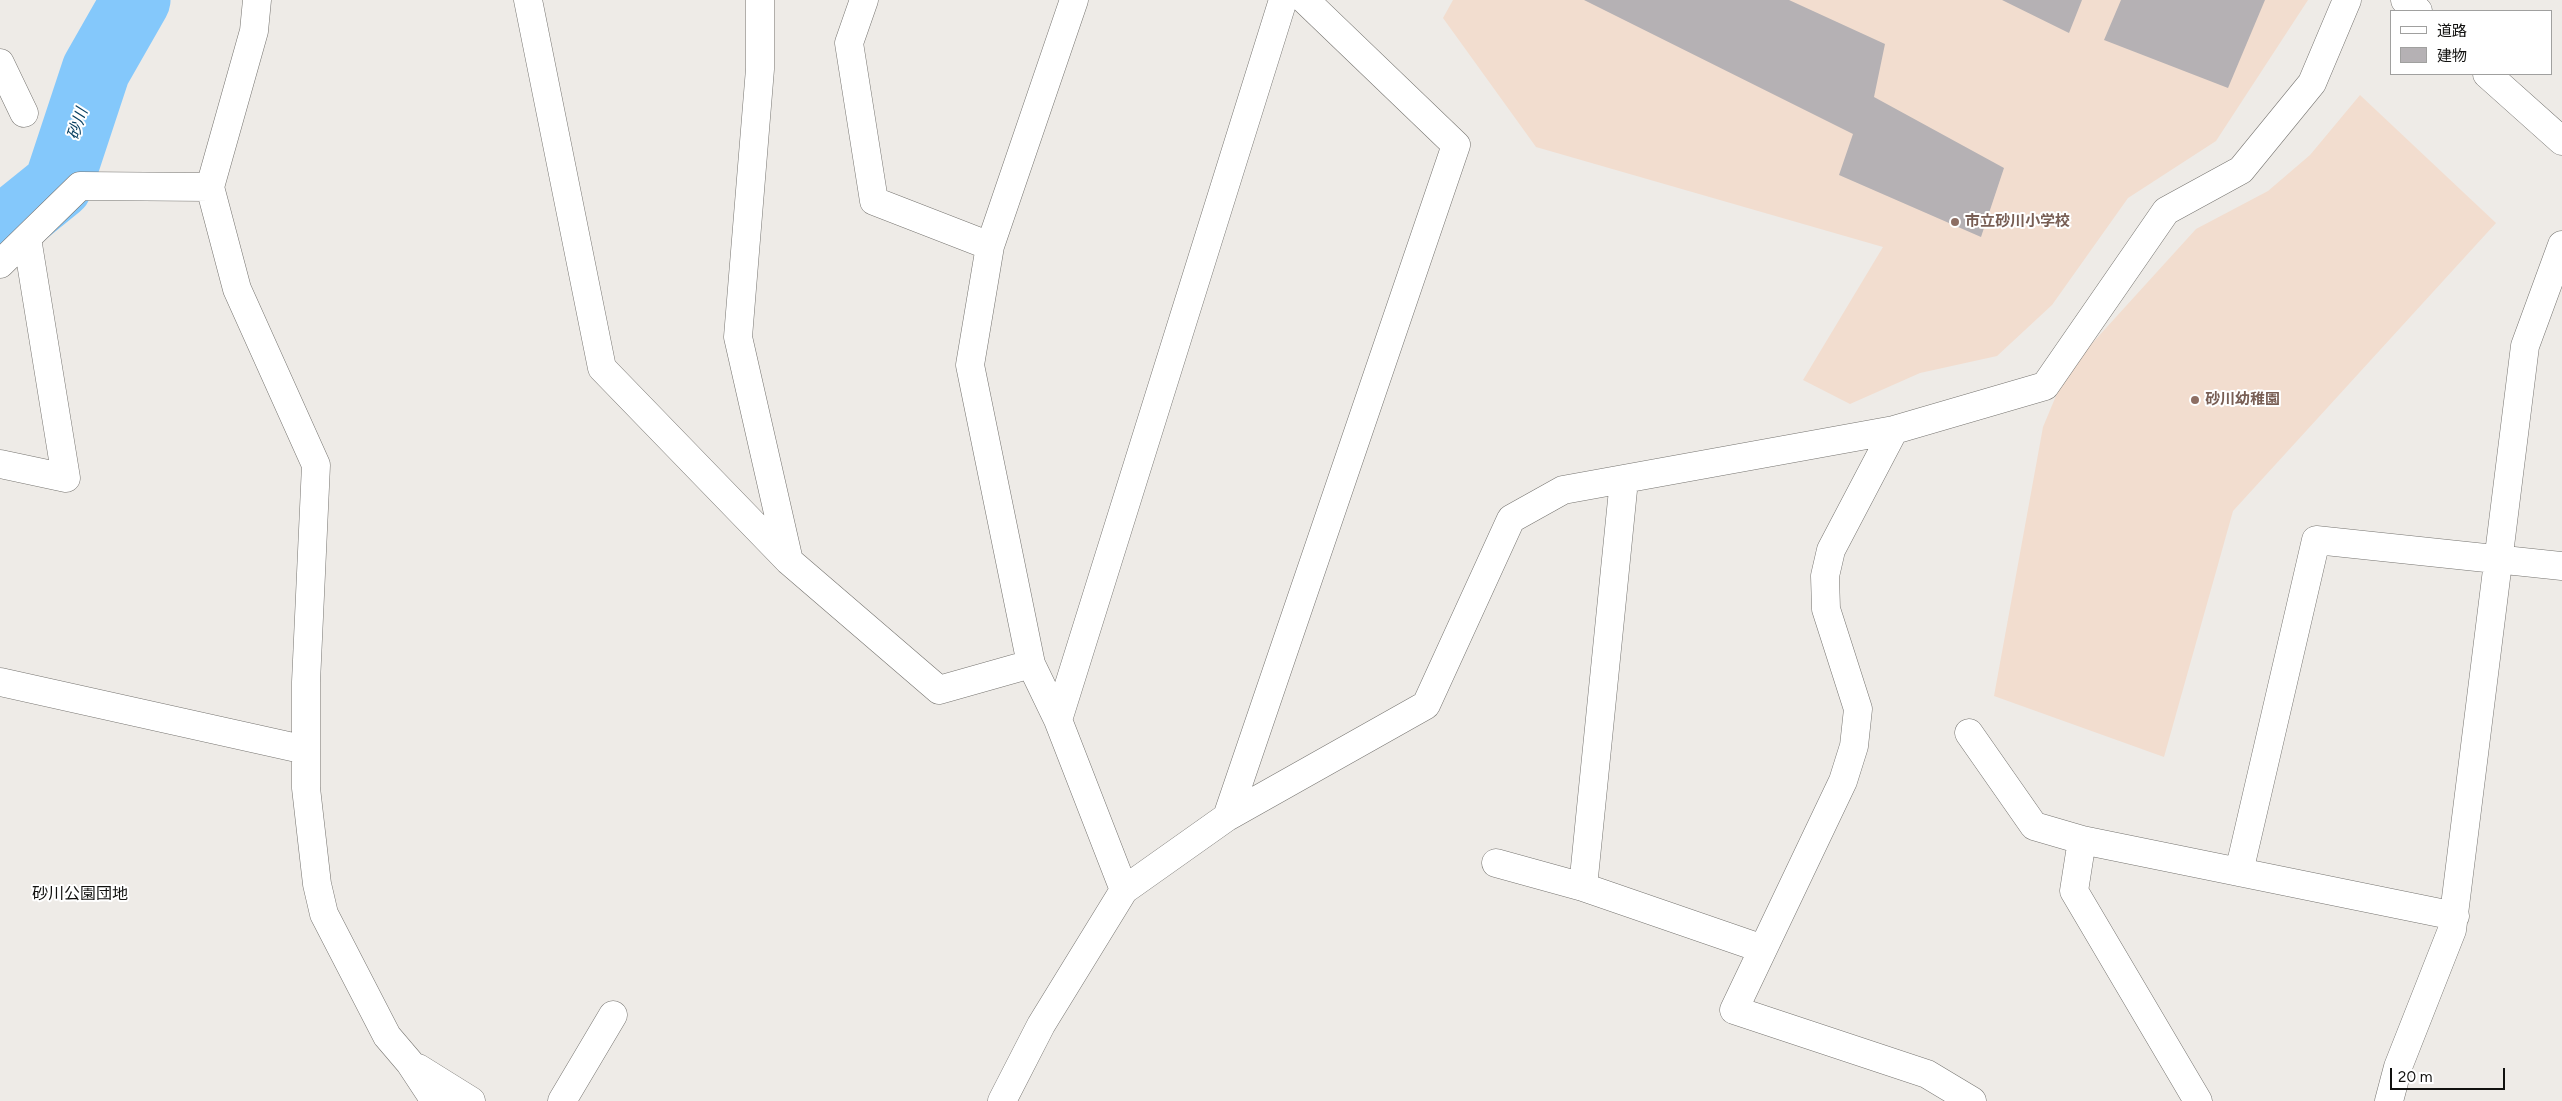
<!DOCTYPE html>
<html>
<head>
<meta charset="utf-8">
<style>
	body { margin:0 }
	#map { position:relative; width:2562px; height:1101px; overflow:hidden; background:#eeebe7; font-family:Figtree,"Noto Sans JP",sans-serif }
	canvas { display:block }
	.legend { position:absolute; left:2390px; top:10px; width:162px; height:65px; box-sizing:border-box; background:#fff; border:1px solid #a0a09f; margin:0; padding:6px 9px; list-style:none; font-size:15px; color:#11110f }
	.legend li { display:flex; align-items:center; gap:10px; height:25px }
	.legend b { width:25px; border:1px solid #a0a09f }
	.scale { position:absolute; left:2390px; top:1068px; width:115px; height:22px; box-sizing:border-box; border:2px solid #11110f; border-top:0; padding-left:6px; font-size:15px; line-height:18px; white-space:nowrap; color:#11110f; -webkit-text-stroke:4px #fff; paint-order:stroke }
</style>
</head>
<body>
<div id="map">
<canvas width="2562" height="1101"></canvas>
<ul class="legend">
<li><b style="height:6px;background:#fff"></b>道路</li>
<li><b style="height:14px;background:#b5b1b4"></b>建物</li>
</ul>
<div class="scale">20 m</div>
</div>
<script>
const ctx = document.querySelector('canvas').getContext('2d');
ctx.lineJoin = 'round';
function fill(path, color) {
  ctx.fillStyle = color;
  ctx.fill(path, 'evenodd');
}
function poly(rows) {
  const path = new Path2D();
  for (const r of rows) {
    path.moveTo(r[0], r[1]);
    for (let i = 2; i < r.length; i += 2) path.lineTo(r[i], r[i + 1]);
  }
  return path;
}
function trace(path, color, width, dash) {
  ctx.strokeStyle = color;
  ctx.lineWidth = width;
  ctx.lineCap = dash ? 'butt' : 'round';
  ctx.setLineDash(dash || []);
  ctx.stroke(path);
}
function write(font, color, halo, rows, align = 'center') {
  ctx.font = font + ' Figtree,"Noto Sans JP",sans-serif';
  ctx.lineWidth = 4;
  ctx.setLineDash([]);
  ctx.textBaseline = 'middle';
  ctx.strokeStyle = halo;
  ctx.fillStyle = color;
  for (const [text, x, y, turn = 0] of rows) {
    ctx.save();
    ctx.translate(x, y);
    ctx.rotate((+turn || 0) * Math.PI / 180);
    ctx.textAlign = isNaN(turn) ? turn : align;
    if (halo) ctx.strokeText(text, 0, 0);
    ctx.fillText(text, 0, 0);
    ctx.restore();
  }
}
fill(poly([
	[1453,0,2308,0,2216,141,2128,198,2052,305,1997,356,1920,373,1850,404,1803,380,1883,247,1536,147,1443,18],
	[2360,95,2496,223,2233,511,2164,757,1994,696,2043,427,2066,372,2196,229,2268,191,2310,155]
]), '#f2ddcf');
trace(poly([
	[0,232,58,185,96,70,136,0]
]), '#84c8fb', 69);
fill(poly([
	[1584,0,1789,0,1885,44,1874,97,2004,168,1981,237,1839,175,1853,134],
	[2002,0,2082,0,2069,33],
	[2121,0,2265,0,2228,88,2104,40]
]), '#b5b1b4');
const street = poly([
	[257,0,254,31,210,187,237,289,316,465,306,682,306,788,317,884,324,914,387,1036,410,1063,435,1101],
	[528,0,602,368,789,561,939,690,1031,664],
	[760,0,760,69,738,337,789,561],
	[864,0,849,43,874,201,990,246],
	[1074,0,990,246,970,365,1031,664,1058,720,1124,890],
	[2405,0,2418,11],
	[0,63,24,113],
	[2487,74,2562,141],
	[0,264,80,186,210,187],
	[1894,430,1831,550,1825,576,1826,609,1858,709,1854,746,1843,781,1734,1010,1927,1074,1972,1101],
	[0,464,66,478,27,238],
	[0,682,306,750],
	[1058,720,1283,0],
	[1969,733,2034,826,2082,840,2455,916],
	[1227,817,1456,145,1305,0],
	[2082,840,2074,891,2198,1101],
	[1496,863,1583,887,1763,949],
	[2239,872,2316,540,2562,566],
	[1583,887,1624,480],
	[418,1068,471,1101],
	[562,1101,613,1015],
	[1002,1101,1041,1025,1124,890,1227,817,1426,705,1511,519,1563,490,1894,430,2045,386,2166,211,2241,170,2312,83,2347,0],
	[2389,1101,2398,1067,2452,930,2525,346,2562,245]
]);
trace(street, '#767470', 29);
trace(street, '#fff', 28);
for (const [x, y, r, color] of [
	[1955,222,5,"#8d6e63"],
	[2195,400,5,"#8d6e63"]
]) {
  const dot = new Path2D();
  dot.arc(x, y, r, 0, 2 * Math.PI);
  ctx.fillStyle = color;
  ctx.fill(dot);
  trace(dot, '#fff', 2);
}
write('bold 15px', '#785e54', '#fff', [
	["市立砂川小学校",1965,222],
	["砂川幼稚園",2205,400]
], 'left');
write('italic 16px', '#063e5f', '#fff', [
	["砂川",78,124,-72]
]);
write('16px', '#11110f', '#fff', [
	["砂川公園団地",80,894]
]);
</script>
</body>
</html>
